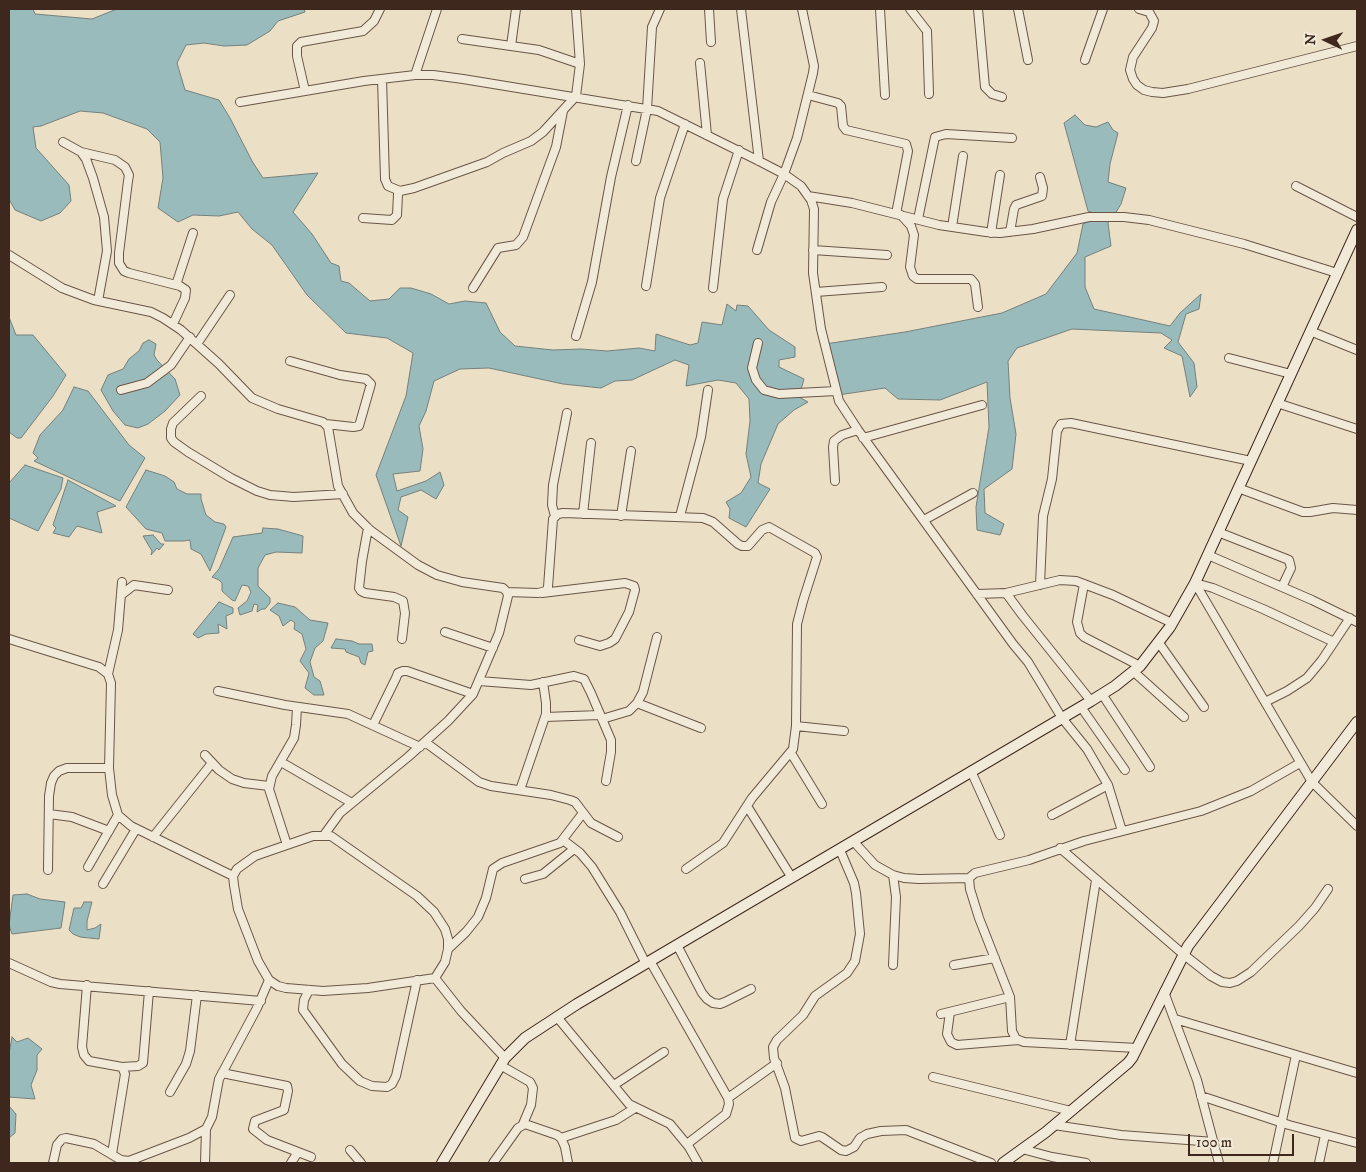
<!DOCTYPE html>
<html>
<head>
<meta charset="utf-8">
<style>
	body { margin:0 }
	#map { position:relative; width:1366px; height:1172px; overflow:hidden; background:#ebdfc5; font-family:"IM FELL DW Pica",serif }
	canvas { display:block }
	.frame { position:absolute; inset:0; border:10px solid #3e281d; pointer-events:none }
	.north { position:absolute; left:1301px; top:15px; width:50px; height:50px; -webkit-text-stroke:4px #f2ead9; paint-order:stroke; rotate:273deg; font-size:14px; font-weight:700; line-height:20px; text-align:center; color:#3e281d }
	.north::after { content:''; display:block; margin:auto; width:18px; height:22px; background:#3e281d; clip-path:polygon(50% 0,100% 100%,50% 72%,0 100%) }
	.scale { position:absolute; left:1188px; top:1134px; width:106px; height:22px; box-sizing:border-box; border:2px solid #3e281d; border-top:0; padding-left:6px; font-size:15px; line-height:18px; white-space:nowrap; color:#3e281d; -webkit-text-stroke:4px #f2ead9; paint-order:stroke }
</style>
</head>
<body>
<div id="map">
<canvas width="1366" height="1172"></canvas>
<div class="frame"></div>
<div class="north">N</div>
<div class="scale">100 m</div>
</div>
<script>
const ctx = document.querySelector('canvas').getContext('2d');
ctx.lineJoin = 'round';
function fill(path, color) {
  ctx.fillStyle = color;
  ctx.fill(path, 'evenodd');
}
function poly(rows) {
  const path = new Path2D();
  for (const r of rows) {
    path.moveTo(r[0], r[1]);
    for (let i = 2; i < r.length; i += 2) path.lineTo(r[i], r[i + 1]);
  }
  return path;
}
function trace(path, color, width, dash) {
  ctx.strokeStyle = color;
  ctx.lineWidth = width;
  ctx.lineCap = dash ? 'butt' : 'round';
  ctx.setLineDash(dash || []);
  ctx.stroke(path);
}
const water = poly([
	[9,9,33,9,35,14,92,19,117,9,304,9,305,12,278,21,270,31,247,45,224,46,204,43,186,45,177,63,185,90,219,100,230,118,252,161,263,178,318,173,293,212,312,234,331,263,339,266,341,281,349,283,370,301,389,299,400,288,411,288,431,294,449,304,465,301,486,303,500,332,515,346,553,350,581,349,607,351,639,348,655,351,656,334,690,345,698,343,702,322,722,325,727,304,736,311,737,305,748,306,769,330,795,347,795,357,779,360,779,367,804,379,799,397,808,402,794,410,778,424,761,464,758,483,770,489,746,527,729,518,730,509,726,502,741,493,751,477,746,454,750,421,749,399,736,383,718,380,686,386,689,365,675,360,632,380,615,381,601,388,563,384,489,368,460,369,434,381,426,411,419,426,423,449,420,471,393,474,397,491,426,481,440,472,444,485,436,499,421,490,401,497,398,510,408,517,401,546,376,475,406,396,413,353,387,338,346,333,307,295,272,245,252,229,238,212,219,216,193,215,178,222,158,208,163,178,160,142,147,129,103,113,80,111,41,126,33,127,36,148,69,185,71,201,60,213,41,221,15,210,9,199,9,9],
	[1075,115,1085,125,1096,127,1108,122,1113,130,1118,133,1110,164,1108,182,1126,188,1121,204,1115,214,1094,213,1088,211,1064,123,1075,115],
	[1092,220,1110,220,1108,223,1111,246,1085,257,1085,287,1094,309,1170,326,1180,313,1201,294,1199,309,1186,314,1178,342,1194,363,1197,387,1190,397,1182,356,1164,348,1172,340,1161,333,1072,329,1017,348,1008,361,1010,398,1016,434,1012,469,984,489,985,513,1004,524,1000,535,977,530,976,507,989,427,987,382,940,400,898,399,885,388,838,395,825,344,905,332,1002,313,1046,294,1077,253,1083,224,1092,220],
	[9,317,16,335,33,335,66,375,53,396,21,438,17,438,9,432,9,317],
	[149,340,156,344,154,355,157,360,175,379,180,395,165,411,148,424,138,428,125,425,113,411,101,390,108,375,123,369,129,359,139,351,143,343,149,340],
	[74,387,88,391,129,445,145,458,120,501,34,461,38,458,33,453,40,435,63,410,74,387],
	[25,465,63,478,61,489,38,531,9,518,9,483,25,465],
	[146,470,165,476,174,482,177,489,187,494,201,494,201,499,206,515,215,522,224,524,226,527,210,571,201,554,191,549,190,540,184,541,165,541,162,533,146,529,126,507,146,470],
	[68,480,116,506,97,512,102,533,77,526,69,537,53,533,56,528,53,525,68,480],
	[263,528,278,529,303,536,302,553,276,552,265,555,258,568,258,586,270,598,270,603,265,609,262,609,257,612,258,605,254,604,252,611,240,615,238,608,247,601,251,592,248,586,242,585,235,601,232,600,222,591,222,583,219,580,212,577,219,569,233,537,262,533,263,528],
	[153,535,161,544,164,544,159,550,157,548,151,555,152,551,143,536,153,535],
	[219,602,233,608,233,613,226,616,227,629,218,624,219,633,206,634,198,638,193,634,219,602],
	[278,603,295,607,310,620,328,623,323,641,315,648,310,662,314,677,320,681,324,695,314,695,305,688,309,673,300,661,306,649,302,634,294,629,295,623,291,620,283,626,279,616,270,610,278,603],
	[336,639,352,641,359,644,372,644,373,651,368,652,365,665,361,663,359,657,346,652,345,649,331,648,336,639],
	[27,894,40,899,65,902,61,928,12,934,9,925,13,895,27,894],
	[84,902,92,902,87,921,87,930,95,928,101,924,99,939,80,937,73,934,69,930,74,908,81,908,84,902],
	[12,1037,17,1042,28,1038,42,1049,37,1055,37,1070,31,1085,35,1099,9,1097,9,1054,12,1037],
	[9,1106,16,1114,15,1133,9,1138,9,1106]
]);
fill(water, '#9abbbc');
trace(water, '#75807c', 1);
const street = poly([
	[709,9,711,42],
	[741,9,759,161],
	[880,9,885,95],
	[910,9,927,31,929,94],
	[978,9,985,87,992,94,1002,97],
	[1018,9,1028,60],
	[1139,9,1149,12,1154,21,1152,28,1133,57,1130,70,1133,79,1137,85,1144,90,1152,92,1163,93,1188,89,1357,46],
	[462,39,539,50,580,64],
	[511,46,516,9],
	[1085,60,1103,9],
	[700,63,707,135],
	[415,75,437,9],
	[382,79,385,179,388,186,400,191],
	[305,91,297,56,297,46,301,42,363,31,374,21,380,9],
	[808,95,838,103,841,106,843,126,846,130,906,144,908,151,896,214],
	[240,102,364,81,415,75,433,75,463,79,658,111,759,161,784,174,801,186,811,200,814,209,813,273,821,329,839,401,858,430,1013,644,1028,662,1062,718,1087,749,1108,785,1122,831],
	[63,142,81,152,86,159,93,178,104,217,107,251,98,301],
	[81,152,115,160,125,167,129,175,128,181,119,253,119,263,124,271,129,273,180,286,186,290,185,298,173,324],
	[636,161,647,109,652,27,660,9],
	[1296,186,1357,217],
	[808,196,852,203,939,225,986,232,1000,233,1033,229,1089,217,1124,217,1149,220,1244,244,1337,273],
	[901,215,911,226,914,235,910,267,913,276,917,279,971,279,975,284,978,307],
	[363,218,392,220,397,215,398,194,400,191,414,188,487,162,503,153,531,141,543,132,576,96,580,64,576,9],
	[918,219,935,137,946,134,1012,138],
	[952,227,963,156],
	[1010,232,1014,209,1016,205,1042,196,1043,188,1040,177],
	[991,233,1000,175],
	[757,250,771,202,784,174,797,138,813,73,814,66,802,9],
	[813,250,887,255],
	[9,255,62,288,94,300,151,312,163,318,181,330,219,364,252,398,278,409,323,422,328,427,338,486,353,513,370,530,418,565,437,575,462,582,503,588,507,592,508,596,499,633,473,694,448,721,408,757,340,813,324,835],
	[176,285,193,233],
	[646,286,660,198,685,124],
	[473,288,498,248,516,245,523,237,556,147,563,111],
	[713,288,723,199,739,150],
	[816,292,882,287],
	[1310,331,1357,350],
	[576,336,592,282,611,177,628,105],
	[758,343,752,368,756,380,764,390,779,394,836,391],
	[197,344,230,295],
	[1229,358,1291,374],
	[290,361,340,375,366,379,371,384,359,426,353,427,326,424],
	[121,390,147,383,171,365,190,337],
	[201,396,173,423,171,429,171,438,174,442,188,452,231,478,257,491,270,495,294,497,343,494],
	[1277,403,1357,429],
	[863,438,982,405],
	[835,481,833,447,834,441,842,435,858,430],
	[1238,488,1303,512,1310,512,1333,508,1357,510],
	[583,514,591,443],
	[555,516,552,505,553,485,567,413],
	[621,516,631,451],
	[680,516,701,437,708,390],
	[924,520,973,493],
	[368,528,362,561,359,588,361,591,365,593,394,597,403,601,405,613,402,639],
	[1218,532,1289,560,1291,568,1282,587],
	[1208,555,1312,600,1357,622],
	[1195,583,1312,782,1357,826],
	[1195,583,1213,588,1263,609,1334,642],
	[1084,584,1077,622,1080,633,1084,637,1140,666],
	[1040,585,1043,516,1052,479,1057,431,1061,424,1071,423,1251,461],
	[507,592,538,593,546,591,548,587,553,519,558,514,563,513,703,518,713,522,738,544,742,546,748,546,762,530,769,527,815,553,817,557,803,601,797,624,796,726,793,749,752,798,723,843,686,869],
	[542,593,625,583,634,586,635,590,629,612,615,639,609,643,600,646,579,640],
	[1006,593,1023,616,1091,701],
	[977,594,1006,593,1060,580,1076,581,1113,595,1172,623],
	[121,595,134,585,168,590],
	[445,632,493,648],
	[9,639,99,667,108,674,111,683,109,768,112,795,118,815,131,826,233,876],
	[1159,643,1204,707],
	[1134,672,1184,717],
	[108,674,118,630,122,582],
	[479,681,531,685,574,676,584,679,591,693,611,740,611,752,606,781],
	[218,691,285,705,348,714,420,747],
	[1102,694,1150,767],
	[1265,702,1287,691,1307,678,1322,660,1350,618],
	[637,703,701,728],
	[1081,707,1125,770],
	[545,717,600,715],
	[602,719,629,711,637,703,643,692,657,637],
	[373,725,396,678,398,673,403,671,407,671,473,694],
	[796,726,844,731],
	[425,742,479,782,491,786,551,795,570,800,575,802,591,823,618,837],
	[791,753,822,804],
	[205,755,219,770,232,779,244,783,269,786],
	[281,762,352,803],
	[971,771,1000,835],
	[520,790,546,714,546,703,543,682],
	[747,806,792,878],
	[49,814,72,817,109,831],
	[1052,815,1108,785],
	[153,837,212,763],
	[563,840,580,853,592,867,620,912,646,964],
	[854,842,875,865,893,875,904,878,919,879,969,878],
	[287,845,269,789,272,776,294,738,296,725,297,707],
	[1060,848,1183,954,1211,976,1222,982,1230,983,1237,981,1251,972,1299,926,1315,908,1328,889],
	[840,850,854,883,856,893,860,934,855,961,847,973,815,996,803,1015,777,1040,773,1047,774,1058,785,1088,795,1138,801,1141,819,1136,822,1137,841,1150,846,1151,854,1147,860,1138,867,1134,881,1131,906,1130,991,1163],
	[88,867,118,815],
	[48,870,49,796,51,783,54,776,59,771,67,768,109,768],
	[893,875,896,897,893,965],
	[525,879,543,874,574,849],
	[103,884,136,829],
	[677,945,702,993,707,999,713,1003,720,1004,725,1002,751,989],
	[448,949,466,932,478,917,486,898,493,869,502,863,560,843,583,813],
	[650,961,728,1098,729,1104,726,1114,687,1144],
	[9,963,51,982,60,984,261,1001],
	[954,965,995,958],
	[435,978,445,962,448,949,448,939,445,929,434,912,417,896,331,836,313,836,255,856,237,869,233,876,234,885,238,909,258,961,269,980,278,986,286,988,323,991,368,988,435,978,461,1011,505,1058],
	[87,985,82,1047,84,1055,89,1061,122,1067,125,1074,112,1154],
	[309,990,304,1000,303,1010,342,1064,360,1081,372,1086,387,1087,392,1084,396,1076,417,980],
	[1164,992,1197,1080,1219,1163],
	[950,1012,947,1034,951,1042,957,1045,1019,1040],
	[941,1014,1010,997],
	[557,1017,629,1104,670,1124,689,1147,698,1163],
	[1175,1019,1357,1073],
	[1070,1045,1096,880],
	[1137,1048,1024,1042,1016,1039,1012,1031,1010,997,979,918,970,889,969,878,975,873,1029,860,1084,841,1201,811,1251,791,1300,763],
	[500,1065,530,1082,533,1088,531,1105,523,1124],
	[122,1067,138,1066,143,1063,149,991],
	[222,1073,287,1086,288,1091,284,1110,255,1121,253,1129,267,1140,311,1157],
	[933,1077,1071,1111],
	[614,1085,664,1052],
	[170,1092,186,1064,190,1051,197,995],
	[1201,1096,1289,1125,1357,1143],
	[728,1098,777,1063],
	[1054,1125,1121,1135,1214,1142],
	[561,1138,616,1120,635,1108],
	[1022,1149,1052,1157,1086,1163],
	[350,1150,361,1163],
	[53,1163,57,1145,62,1139,66,1138,94,1144,121,1160,129,1161,189,1138,206,1129,212,1117,219,1079,257,1008,269,980],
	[205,1163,206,1129],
	[291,1163,298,1152],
	[493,1163,518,1128,525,1124,557,1135,561,1138,565,1147,568,1163],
	[1273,1163,1296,1055],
	[1319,1163,1325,1135]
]);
const secondary = poly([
	[442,1163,505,1058,525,1038,577,1004,1091,701,1115,686,1140,666,1170,627,1195,583,1357,230],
	[1003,1163,1046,1132,1128,1063,1132,1058,1188,946,1357,722]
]);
trace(street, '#695647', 10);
trace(secondary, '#3e281d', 12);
trace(street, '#f2ead9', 8);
trace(secondary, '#f2ead9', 10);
</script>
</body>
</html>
